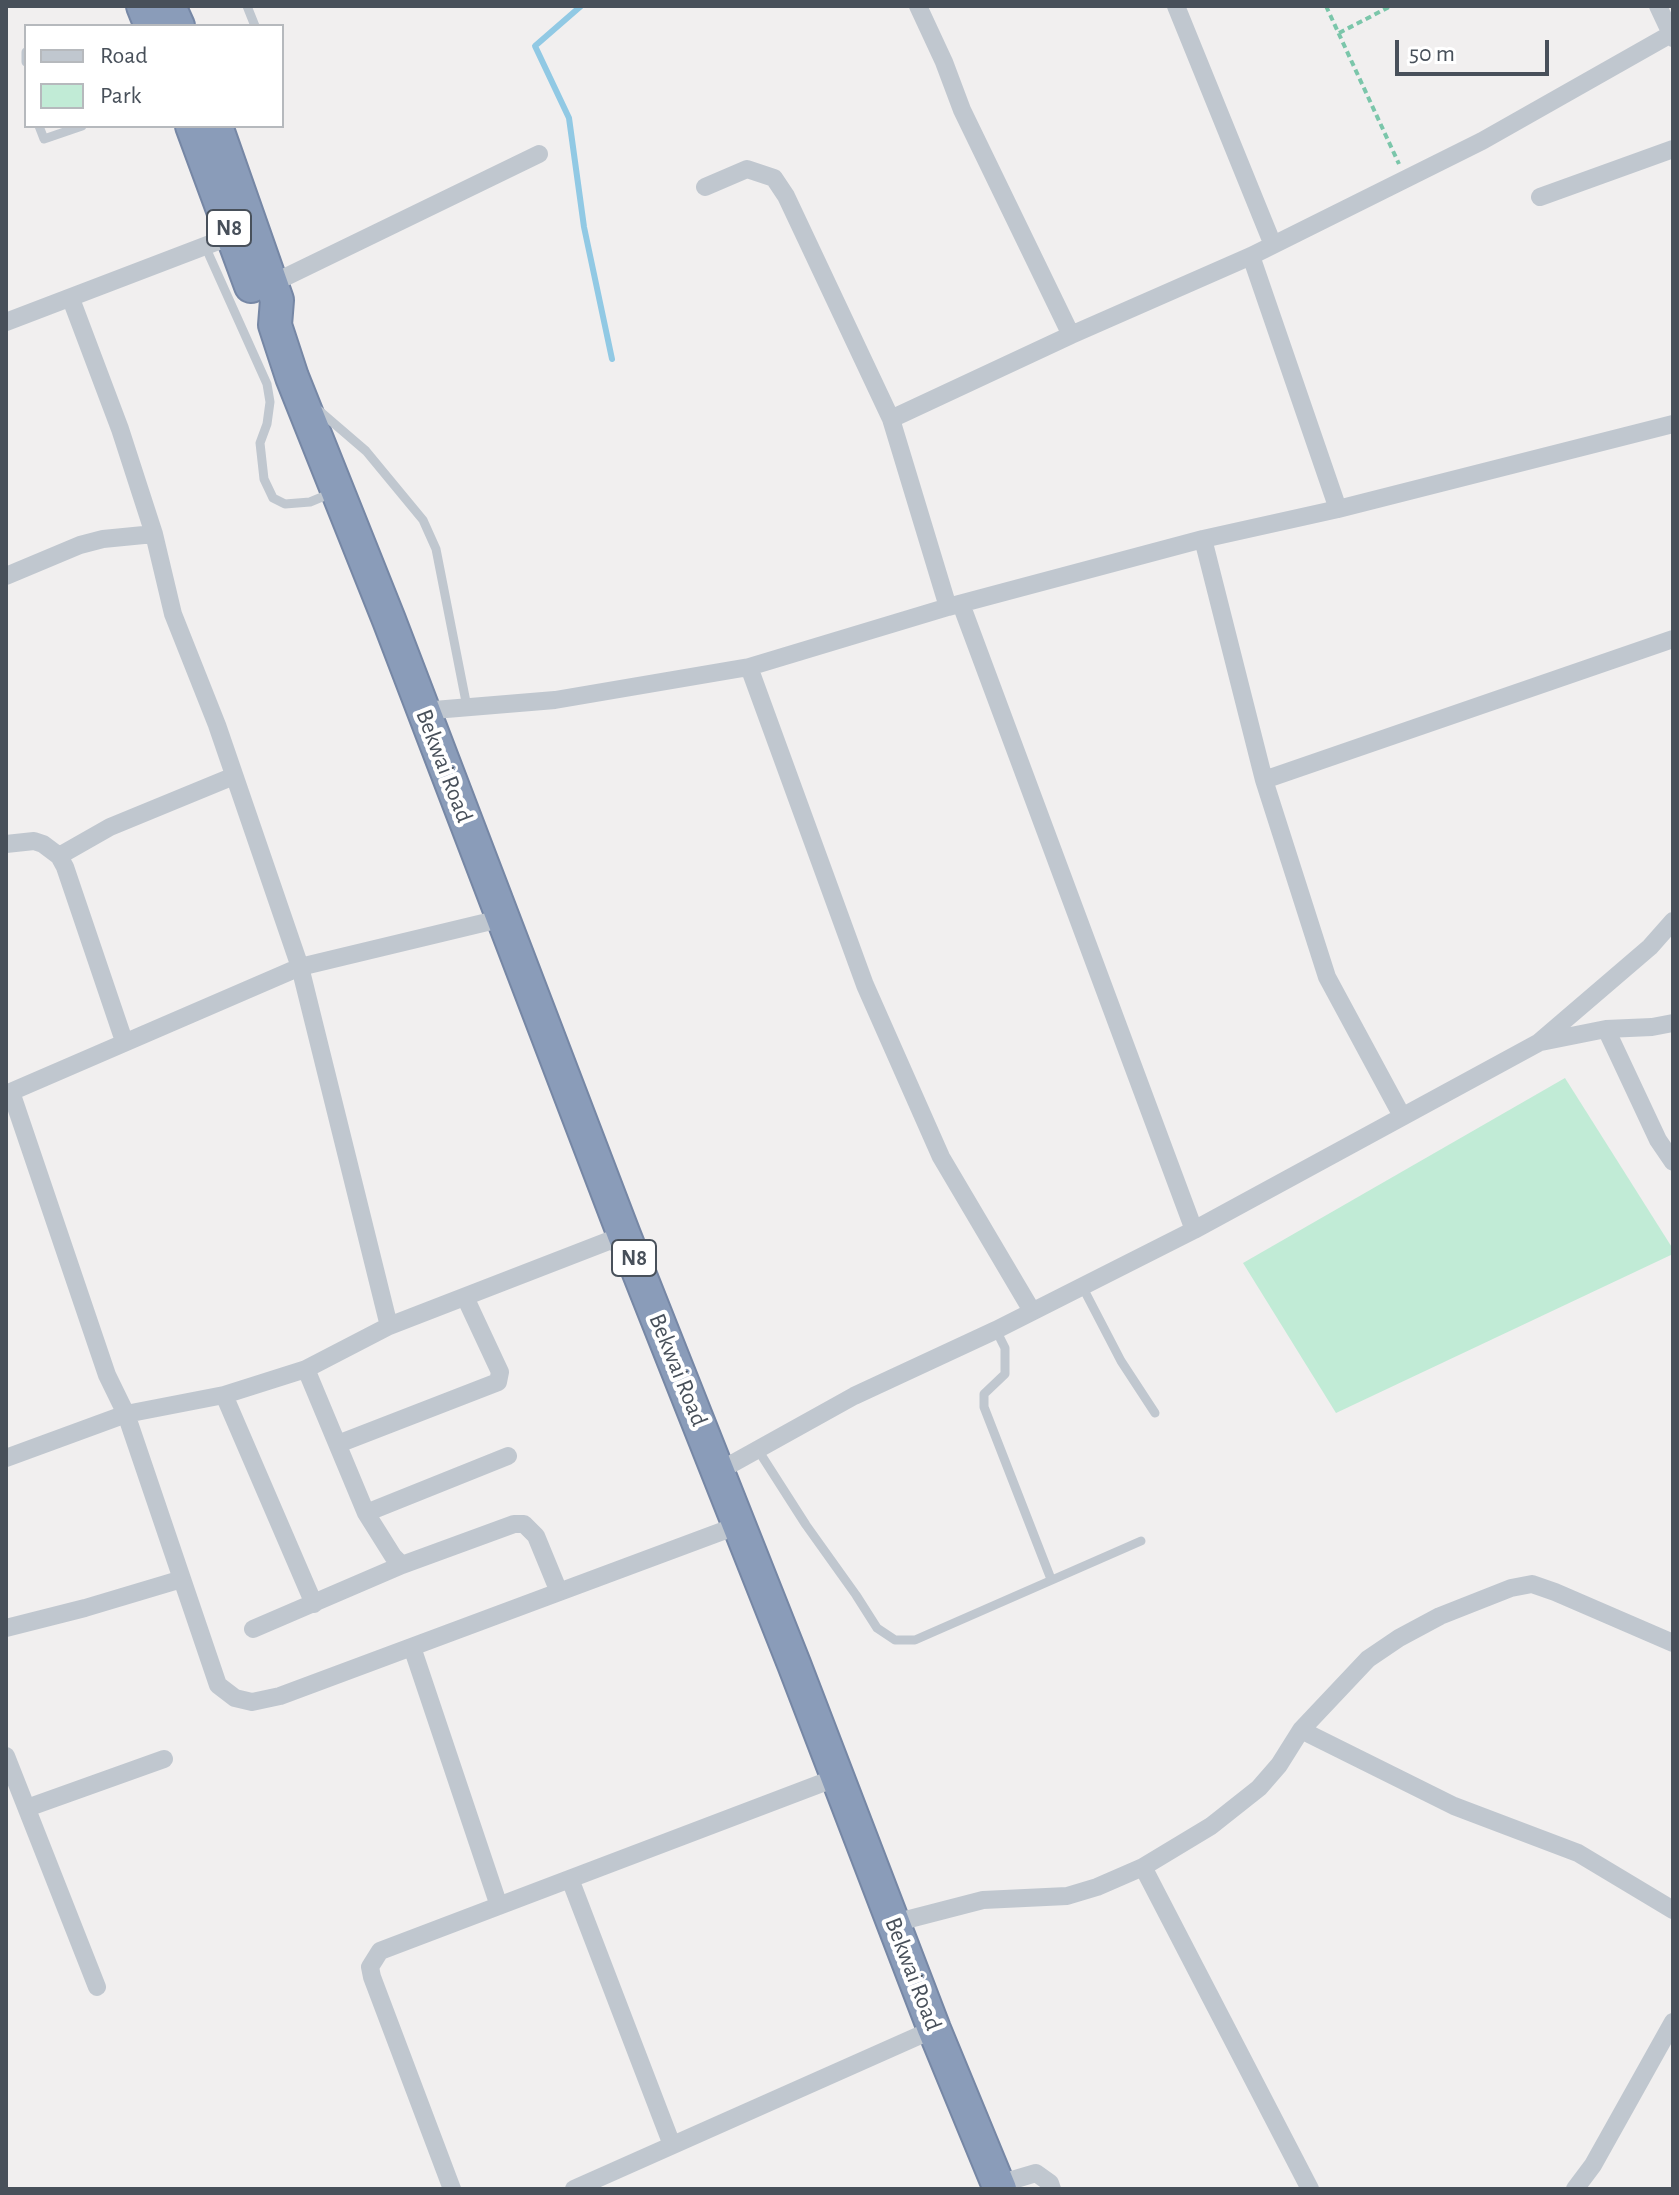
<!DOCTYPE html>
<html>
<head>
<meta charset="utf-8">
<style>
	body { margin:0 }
	#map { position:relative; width:1679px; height:2195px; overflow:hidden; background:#f1efef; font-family:"Alegreya Sans",sans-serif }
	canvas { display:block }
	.frame { position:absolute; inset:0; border:8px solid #48505a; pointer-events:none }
	.legend { position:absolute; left:24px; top:24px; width:260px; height:104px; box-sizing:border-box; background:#fff; border:2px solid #b6b9bd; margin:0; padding:10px 14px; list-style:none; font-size:24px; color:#48505a }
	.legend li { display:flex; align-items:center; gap:16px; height:40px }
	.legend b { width:40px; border:2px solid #b6b9bd }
	.scale { position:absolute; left:1395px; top:40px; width:154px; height:36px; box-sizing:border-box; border:4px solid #48505a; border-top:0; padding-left:10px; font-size:24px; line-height:28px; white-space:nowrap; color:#48505a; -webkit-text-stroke:6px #fff; paint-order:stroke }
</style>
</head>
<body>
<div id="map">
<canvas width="1679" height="2195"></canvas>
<div class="frame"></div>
<ul class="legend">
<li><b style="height:10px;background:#c0c7cf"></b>Road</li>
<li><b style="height:22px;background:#c1ebd6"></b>Park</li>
</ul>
<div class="scale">50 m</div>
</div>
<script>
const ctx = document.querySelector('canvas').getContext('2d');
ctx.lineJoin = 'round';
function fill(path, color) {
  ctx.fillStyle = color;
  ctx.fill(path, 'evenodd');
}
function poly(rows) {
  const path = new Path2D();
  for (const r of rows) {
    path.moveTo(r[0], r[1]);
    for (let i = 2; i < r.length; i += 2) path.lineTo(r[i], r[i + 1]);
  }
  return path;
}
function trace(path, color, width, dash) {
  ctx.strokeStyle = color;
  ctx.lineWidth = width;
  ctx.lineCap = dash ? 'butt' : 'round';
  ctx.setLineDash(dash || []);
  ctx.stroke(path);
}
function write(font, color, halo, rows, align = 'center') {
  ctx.font = font + ' "Alegreya Sans",sans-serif';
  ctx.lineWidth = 8;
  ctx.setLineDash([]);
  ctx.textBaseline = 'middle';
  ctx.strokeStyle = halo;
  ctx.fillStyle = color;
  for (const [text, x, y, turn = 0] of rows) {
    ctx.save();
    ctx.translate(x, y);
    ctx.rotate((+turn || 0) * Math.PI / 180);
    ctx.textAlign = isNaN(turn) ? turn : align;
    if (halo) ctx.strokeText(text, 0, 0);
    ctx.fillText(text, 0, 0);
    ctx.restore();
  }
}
fill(poly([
	[1565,1078,1673,1249,1673,1254,1336,1413,1243,1263]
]), '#c1ebd6');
trace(poly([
	[581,6,535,46,569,118,584,227,612,359]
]), '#91c9e4', 6);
const highway = poly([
	[143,6,151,26],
	[169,6,178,26],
	[192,126,251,286],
	[216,126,277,300,275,325,292,377,389,620,624,1235,794,1664,934,2029,1000,2189]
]);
trace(highway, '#7687a5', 36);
trace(poly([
	[1326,6,1399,164],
	[1339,33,1391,6]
]), '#7bc6aa', 4, [6, 4]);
trace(poly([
	[247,6,255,26],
	[26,52,26,62],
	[39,126,44,139,82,126],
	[205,246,267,384,270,402,267,424,260,443,264,479,273,498,285,504,310,502,334,492],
	[316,408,366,451,423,520,436,549,467,707],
	[1082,1286,1121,1361,1155,1413],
	[996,1330,1005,1348,1005,1374,984,1394,984,1407,1051,1579],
	[758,1450,806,1525,856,1595,877,1628,895,1640,915,1640,1141,1541]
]), '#c0c7cf', 9);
trace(poly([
	[918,6,944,62,962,110,1071,335],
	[1176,6,1273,245],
	[1658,6,1673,38],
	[705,187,747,169,774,178,786,196,891,419,948,607],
	[1540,197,1673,149],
	[1251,256,1338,509],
	[265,287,539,154],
	[71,299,120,429,154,534,173,614,217,725,300,967,389,1326],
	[6,322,239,233],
	[891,419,1071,335,1251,256,1482,141,1671,34],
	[1203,539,1264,780,1327,977,1402,1116],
	[6,576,80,545,103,539,154,534],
	[961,604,1194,1230],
	[749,667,865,985,941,1157,1032,1311],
	[422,711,555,700,749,667,948,607,1203,539,1338,509,1673,424],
	[1264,780,1673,639],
	[6,844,34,841,43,844,59,856,65,867,124,1041],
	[59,856,110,827,234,776],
	[1606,1029,1658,1140,1673,1162],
	[1541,1042,1606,1029,1652,1027,1673,1023],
	[11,1092,107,1375,126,1414,218,1685,235,1698,252,1702,280,1696,739,1525],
	[6,1094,300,967,504,918],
	[306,1369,366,1513,393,1556,402,1565,514,1524,524,1524,536,1536,559,1592],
	[224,1395,314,1604],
	[338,1444,498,1382,500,1372,465,1297],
	[6,1458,126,1414,224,1395,306,1369,389,1326,624,1235],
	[719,1471,854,1396,996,1330,1194,1230,1538,1043,1650,947,1673,921],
	[366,1513,508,1456],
	[6,1628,85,1608,182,1579],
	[253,1629,402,1565],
	[412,1647,499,1906],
	[1301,1730,1454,1806,1578,1853,1673,1910],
	[6,1756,97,1987],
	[27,1808,164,1759],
	[1143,1867,1310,2189],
	[570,1879,672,2145],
	[894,1923,983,1900,1067,1896,1097,1887,1143,1867,1211,1826,1259,1788,1279,1765,1301,1730,1368,1659,1399,1638,1440,1616,1511,1588,1532,1584,1555,1592,1673,1643],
	[992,2186,1036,2173,1050,2183,1052,2189],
	[452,2189,372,1977,370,1967,380,1951,838,1777],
	[574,2189,934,2029],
	[1575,2189,1593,2165,1673,2022]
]), '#c0c7cf', 18);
trace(highway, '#8a9cb9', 32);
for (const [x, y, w] of [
	[229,228,44],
	[634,1258,44]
]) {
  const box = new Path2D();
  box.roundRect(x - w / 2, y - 18, w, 36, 6);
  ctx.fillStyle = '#fff';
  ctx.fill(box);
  trace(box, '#48505a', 2);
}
write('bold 22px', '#48505a', null, [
	["N8",229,228],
	["N8",634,1258]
]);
write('24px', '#48505a', '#fff', [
	["Bekwai Road",444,766,69],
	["Bekwai Road",678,1370,68],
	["Bekwai Road",913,1974,69]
]);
</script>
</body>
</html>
